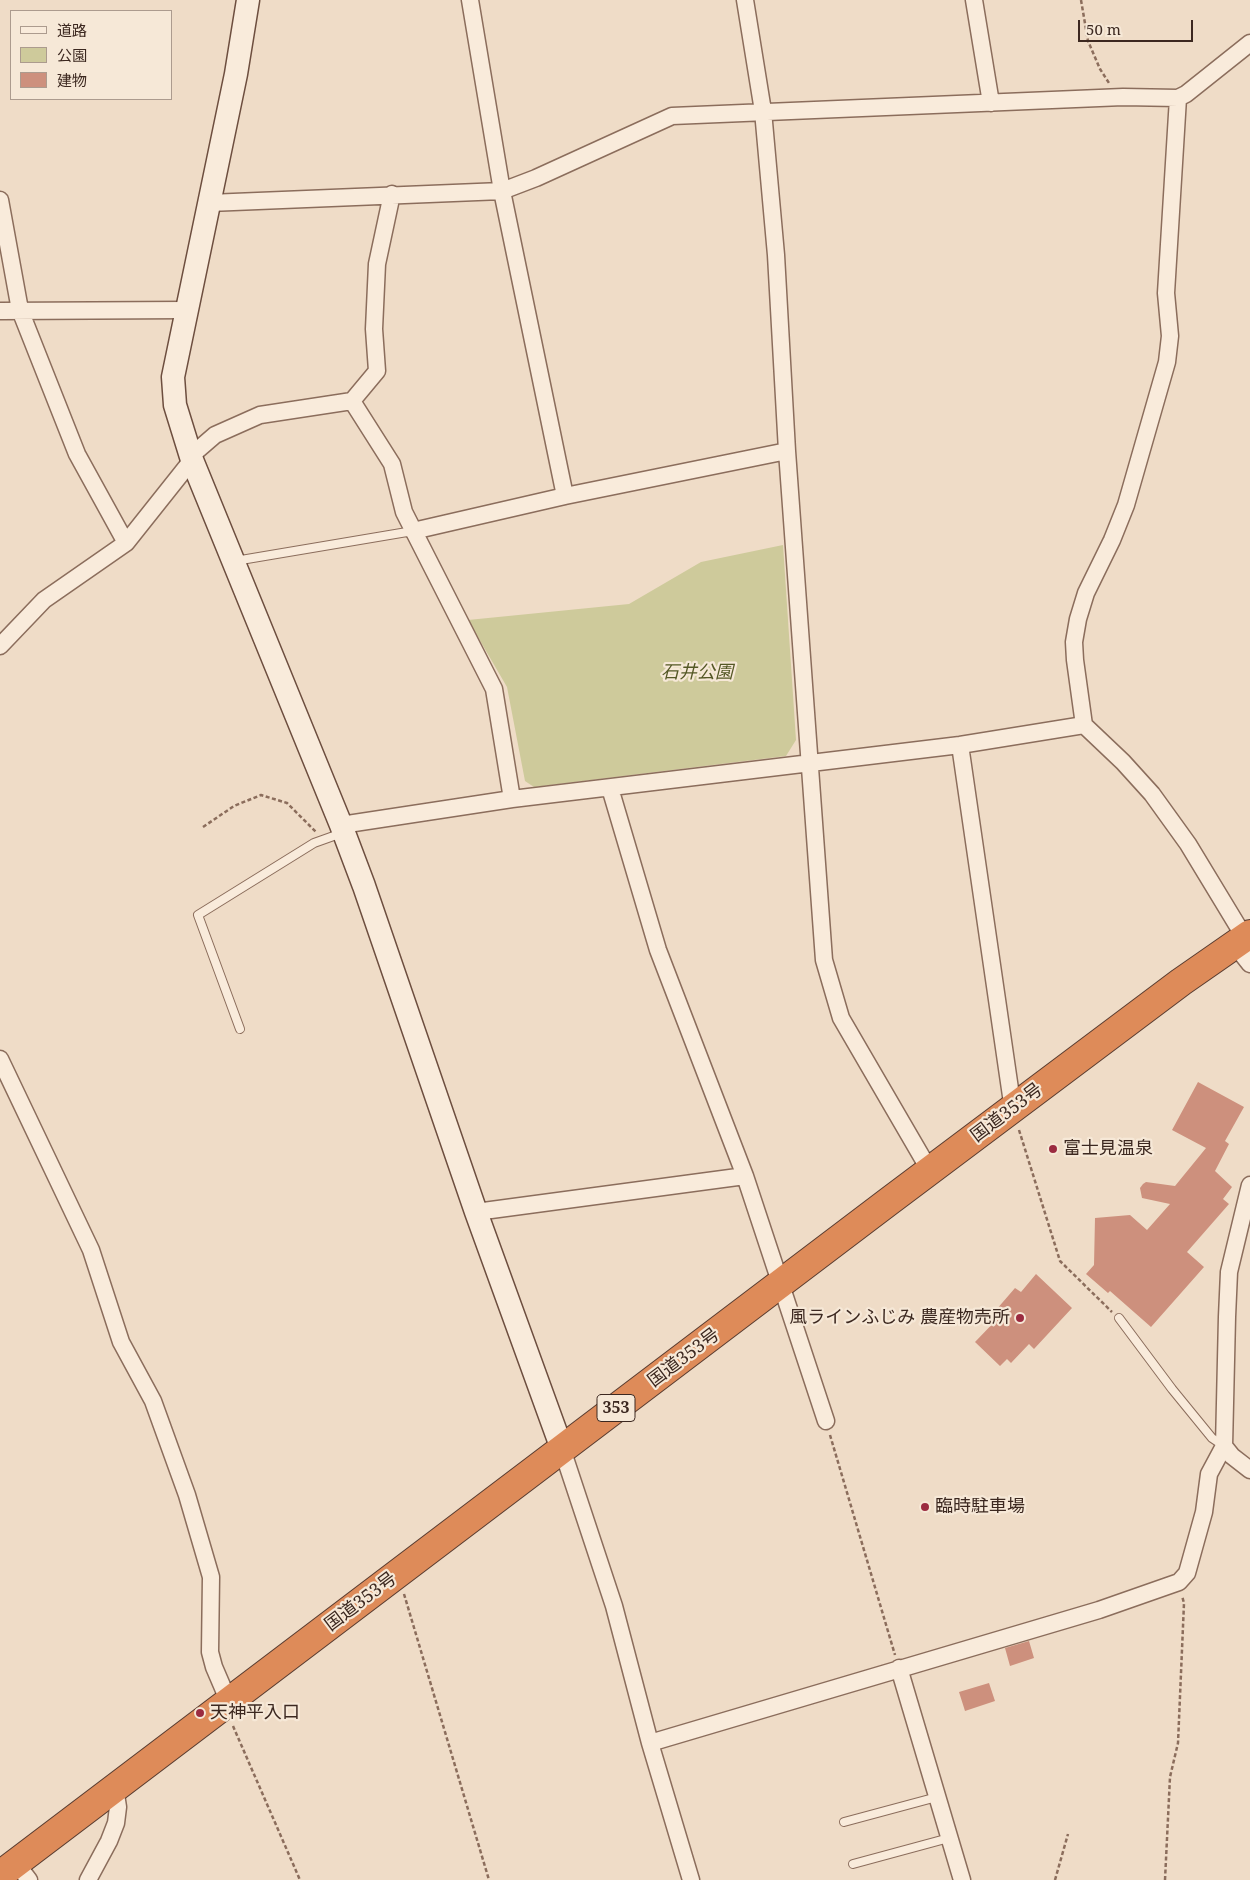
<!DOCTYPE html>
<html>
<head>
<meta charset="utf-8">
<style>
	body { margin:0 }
	#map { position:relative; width:1250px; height:1880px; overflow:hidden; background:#efdcc7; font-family:"Noto Serif","Noto Sans JP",serif }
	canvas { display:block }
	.legend { position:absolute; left:10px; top:10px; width:162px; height:90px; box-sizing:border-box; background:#f6e8d7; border:1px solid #ac9b8e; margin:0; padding:6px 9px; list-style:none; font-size:15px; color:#3c2820 }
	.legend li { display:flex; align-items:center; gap:10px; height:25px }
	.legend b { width:25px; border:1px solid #ac9b8e }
	.scale { position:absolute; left:1078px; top:20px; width:115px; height:22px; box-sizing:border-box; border:2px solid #3c2820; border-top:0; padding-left:6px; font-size:15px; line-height:18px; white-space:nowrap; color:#3c2820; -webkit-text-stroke:4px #f6e8d7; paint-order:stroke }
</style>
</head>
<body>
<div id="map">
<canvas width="1250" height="1880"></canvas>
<ul class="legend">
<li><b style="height:6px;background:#f9ebdb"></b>道路</li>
<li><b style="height:14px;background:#ceca9b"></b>公園</li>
<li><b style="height:14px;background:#cd907d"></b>建物</li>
</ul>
<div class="scale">50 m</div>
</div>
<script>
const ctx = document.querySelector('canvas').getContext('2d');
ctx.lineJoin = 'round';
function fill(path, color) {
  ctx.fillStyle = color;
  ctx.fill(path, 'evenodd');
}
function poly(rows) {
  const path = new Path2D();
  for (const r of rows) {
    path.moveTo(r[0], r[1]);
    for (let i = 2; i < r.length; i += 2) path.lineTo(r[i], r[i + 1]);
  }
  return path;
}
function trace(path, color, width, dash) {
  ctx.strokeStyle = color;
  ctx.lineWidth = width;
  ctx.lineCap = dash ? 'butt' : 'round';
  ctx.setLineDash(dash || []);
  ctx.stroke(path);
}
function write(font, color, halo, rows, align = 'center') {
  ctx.font = font + ' "Noto Serif","Noto Sans JP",serif';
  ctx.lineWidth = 4.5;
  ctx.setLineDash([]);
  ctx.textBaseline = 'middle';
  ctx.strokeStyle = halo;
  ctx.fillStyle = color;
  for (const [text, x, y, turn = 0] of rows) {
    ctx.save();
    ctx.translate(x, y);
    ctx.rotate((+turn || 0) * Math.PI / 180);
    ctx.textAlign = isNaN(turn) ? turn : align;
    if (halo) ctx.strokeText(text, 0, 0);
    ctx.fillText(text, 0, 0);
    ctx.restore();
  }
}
fill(poly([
	[783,545,796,740,786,756,534,787,525,781,507,687,468,620,629,604,701,562]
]), '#ceca9b');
fill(poly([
	[1198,1082,1244,1107,1225,1141,1229,1144,1215,1171,1232,1187,1223,1199,1229,1204,1187,1252,1204,1267,1151,1327,1110,1291,1108,1293,1086,1274,1094,1265,1095,1218,1130,1215,1147,1230,1170,1204,1142,1198,1140,1188,1143,1184,1146,1182,1175,1186,1206,1148,1172,1130],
	[1036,1274,1072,1308,1034,1349,1029,1344,1011,1363,1007,1359,1000,1366,975,1342,1001,1315,996,1310,1015,1288,1021,1292],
	[1029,1641,1034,1658,1010,1666,1005,1648],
	[989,1683,995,1701,965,1711,959,1692]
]), '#cd907d');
const lane = poly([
	[235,561,413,531],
	[240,1029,198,915,314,843,342,833],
	[1119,1318,1172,1389,1212,1438,1224,1446],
	[844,1822,937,1797],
	[853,1864,949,1838]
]);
const street = poly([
	[470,0,502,191,565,496],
	[745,0,763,111,776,255,787,451,824,960,841,1018,930,1171],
	[974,0,991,103],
	[1178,98,1166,293,1170,336,1167,362,1126,505,1112,540,1086,593,1078,619,1074,642,1075,660,1084,725,1123,762,1152,794,1188,844,1245,938],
	[0,200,20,310,77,454,126,543],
	[209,203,502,191,536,178,672,116,1123,97,1178,98,1186,94,1250,43],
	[0,311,186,310],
	[352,401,392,464,404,512,494,689,512,799],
	[413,531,565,496,787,451],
	[0,646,44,600,126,543,192,460,193,454,215,435,260,415,352,401,377,371,374,329,377,264,392,194],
	[960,745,1011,1096,1016,1106],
	[610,788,658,950,745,1176,826,1421],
	[341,825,512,799,960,745,1084,725],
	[1235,945,1250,964],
	[0,1059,91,1250,121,1342,153,1401,187,1495,211,1577,210,1652,214,1667,229,1702],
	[476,1212,745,1176],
	[1224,1446,1232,1456,1250,1470],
	[562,1449,614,1606,650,1743,691,1880],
	[899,1668,962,1880],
	[650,1743,1099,1610,1179,1582,1187,1573,1204,1512,1209,1474,1224,1446,1227,1317,1229,1272,1250,1185],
	[16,1863,29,1880],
	[88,1880,109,1841,116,1823,118,1807,115,1788]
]);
const secondary = poly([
	[248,0,236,74,173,377,175,405,192,460,341,825,364,886,476,1212,562,1449]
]);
const highway = poly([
	[0,1875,888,1202,1181,982,1250,934]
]);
trace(lane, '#8b6d5c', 10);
trace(street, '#8b6d5c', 19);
trace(secondary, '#6d4e3f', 25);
trace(highway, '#593c30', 30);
trace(poly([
	[1081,0,1088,41,1100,69,1109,83],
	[203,827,234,806,261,795,287,803,316,832],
	[1019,1130,1060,1261,1112,1312],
	[830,1435,895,1655],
	[404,1594,489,1880],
	[233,1726,300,1880],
	[1055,1880,1068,1834],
	[1165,1880,1170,1777,1178,1743,1184,1603,1182,1596]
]), '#8b6d5c', 2.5, [4, 2.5]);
trace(lane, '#f9ebdb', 8);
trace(street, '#f9ebdb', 16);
trace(secondary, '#f9ebdb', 22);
trace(highway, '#de8b59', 28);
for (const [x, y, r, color] of [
	[1053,1149,5,"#9b2b40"],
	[1020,1318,5,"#9b2b40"],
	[925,1507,5,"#9b2b40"],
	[200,1713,5,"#9b2b40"]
]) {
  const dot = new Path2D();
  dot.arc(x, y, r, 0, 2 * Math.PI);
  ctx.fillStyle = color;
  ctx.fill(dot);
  trace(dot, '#f6e8d7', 2);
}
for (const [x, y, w] of [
	[616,1408,38]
]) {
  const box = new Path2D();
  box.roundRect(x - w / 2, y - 13.5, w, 27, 4);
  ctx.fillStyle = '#f6e8d7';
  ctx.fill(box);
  trace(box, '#3c2820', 1);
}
write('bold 16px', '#3c2820', null, [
	["353",616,1408]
]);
write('italic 18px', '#555826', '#f6e8d7', [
	["石井公園",697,673]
]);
write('18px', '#3c2820', '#f6e8d7', [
	["国道353号",1007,1113,-37],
	["国道353号",684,1358,-37],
	["国道353号",361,1602,-37]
]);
write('18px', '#3c2820', '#f6e8d7', [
	["富士見温泉",1063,1149],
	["風ラインふじみ 農産物売所",1010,1318,"right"],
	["臨時駐車場",935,1507],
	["天神平入口",210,1713]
], 'left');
</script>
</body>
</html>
